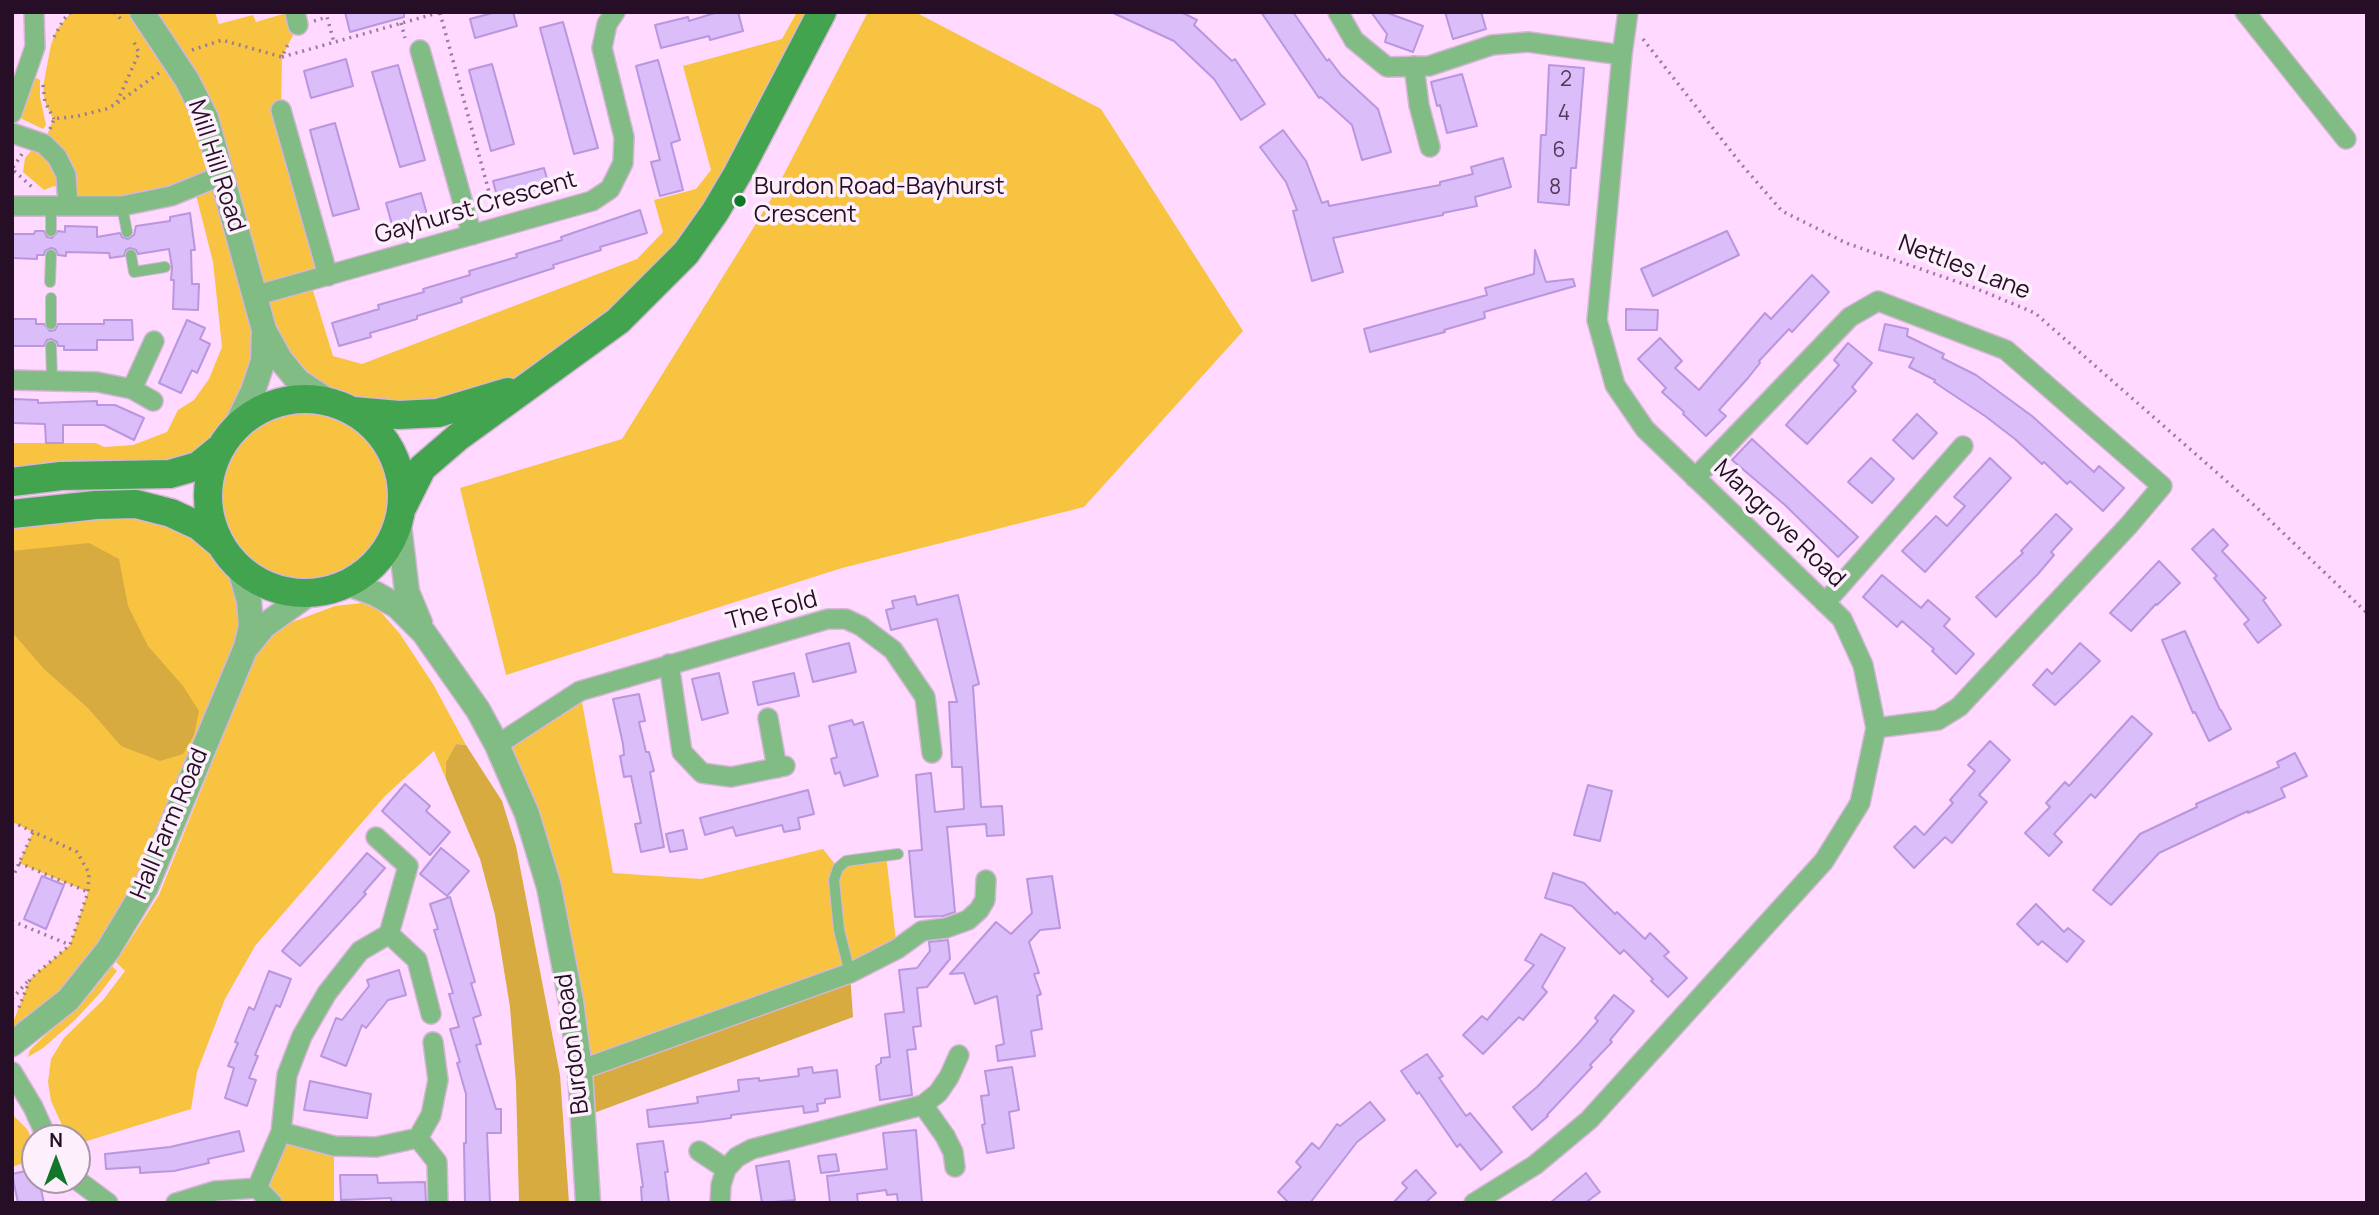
<!DOCTYPE html>
<html>
<head>
<meta charset="utf-8">
<style>
	body { margin:0 }
	#map { position:relative; width:2379px; height:1215px; overflow:hidden; background:#ffd9ff; font-family:Manrope,sans-serif }
	canvas { display:block }
	.frame { position:absolute; inset:0; border:14px solid #260f26; pointer-events:none }
	.north { position:absolute; left:21px; top:1124px; width:70px; height:70px; box-sizing:border-box; background:#fdf0fc; border:2px solid #a796a6; border-radius:50%; rotate:0deg; font-size:19px; font-weight:700; line-height:28px; text-align:center; color:#260f26 }
	.north::after { content:''; display:block; margin:auto; width:24px; height:32px; background:#127729; clip-path:polygon(50% 0,100% 100%,50% 72%,0 100%) }
</style>
</head>
<body>
<div id="map">
<canvas width="2379" height="1215"></canvas>
<div class="frame"></div>
<div class="north">N</div>
</div>
<script>
const ctx = document.querySelector('canvas').getContext('2d');
ctx.lineJoin = 'round';
function fill(path, color) {
  ctx.fillStyle = color;
  ctx.fill(path, 'evenodd');
}
function poly(rows) {
  const path = new Path2D();
  for (const r of rows) {
    if (r.length === 3) {
      path.moveTo(r[0] + r[2], r[1]);
      path.arc(r[0], r[1], r[2], 0, 2 * Math.PI);
      continue;
    }
    path.moveTo(r[0], r[1]);
    for (let i = 2; i < r.length; i += 2) path.lineTo(r[i], r[i + 1]);
  }
  return path;
}
function trace(path, color, width, dash) {
  ctx.strokeStyle = color;
  ctx.lineWidth = width;
  ctx.lineCap = dash ? 'butt' : 'round';
  ctx.setLineDash(dash || []);
  ctx.stroke(path);
}
function write(font, color, halo, rows, align = 'center') {
  ctx.font = font + ' Manrope,sans-serif';
  ctx.lineWidth = 7;
  ctx.setLineDash([]);
  ctx.textBaseline = 'middle';
  ctx.strokeStyle = halo;
  ctx.fillStyle = color;
  for (const [text, x, y, turn = 0] of rows) {
    ctx.save();
    ctx.translate(x, y);
    ctx.rotate((+turn || 0) * Math.PI / 180);
    ctx.textAlign = isNaN(turn) ? turn : align;
    if (halo) ctx.strokeText(text, 0, 0);
    ctx.fillText(text, 0, 0);
    ctx.restore();
  }
}
fill(poly([
	[71,12,215,12,219,24,253,15,256,22,290,12,298,25,282,57,281,110,328,276,310,281,333,356,362,364,637,259,663,232,654,200,696,189,711,170,683,66,782,39,797,12,822,12,715,212,529,385,438,413,330,402,265,332,236,426,219,449,198,466,12,482,12,443,96,443,104,447,133,445,167,432,178,410,194,400,209,379,222,347,213,262,194,187,68,206,44,144,53,119,45,102,43,87,51,45,56,31],
	[868,12,915,12,1101,109,1243,331,1084,507,842,568,506,675,460,488,622,439,770,201],
	[36,78,40,80,40,97,46,125,43,129,22,119,21,116,32,80],
	[33,149,46,157,57,171,59,187,54,186,44,190,23,172,25,158],
	[305,492,86],
	[96,505,218,542,240,570,251,626,108,950,12,1044,12,1025,30,979,70,945,88,892,19,863,33,832,12,822,12,514],
	[362,603,379,610,400,634,433,684,466,745,456,744,446,762,446,779,434,751,384,797,255,946,225,999,197,1072,191,1109,77,1144,77,1138,68,1138,51,1101,48,1082,51,1059,64,1038,103,1000,125,971,116,962,159,895,258,649,267,637,282,626,335,606],
	[580,691,613,873,701,879,823,849,838,868,886,855,897,949,580,1070,571,1001,497,745],
	[112,966,117,971,100,993,75,1020,43,1048,28,1057,30,1050,36,1044,92,992],
	[12,1114,27,1129,35,1146,35,1159,12,1167],
	[281,1132,334,1146,334,1203,272,1203,257,1188]
]), '#f7c341');
fill(poly([
	[89,543,119,559,128,606,148,646,183,686,199,711,194,735,183,754,160,761,121,746,88,708,44,669,12,632,12,551],
	[456,744,466,745,502,801,516,846,560,1075,569,1203,519,1203,516,1084,510,1007,495,915,480,859,446,779,446,762],
	[850,973,853,1017,583,1117,580,1070]
]), '#d7ab40');
const building = poly([
	[345,12,404,12,404,17,350,32,345,12],
	[496,12,513,12,517,26,475,38,470,19,496,12],
	[718,12,738,12,743,31,710,40,709,36,661,48,655,25,688,17,689,21,718,12],
	[1111,12,1181,12,1197,20,1194,25,1232,61,1235,59,1265,104,1241,120,1214,79,1174,41,1111,12],
	[1261,12,1293,12,1327,61,1329,59,1341,75,1378,109,1391,152,1362,160,1352,125,1321,97,1319,98,1261,12],
	[1371,12,1385,12,1423,26,1413,52,1385,42,1387,34,1371,12],
	[1445,12,1481,12,1486,29,1453,39,1445,12],
	[563,22,598,148,574,154,540,28,563,22],
	[346,59,353,86,311,98,304,71,346,59],
	[658,60,680,140,671,143,683,190,660,196,651,162,660,160,636,66,658,60],
	[492,64,514,144,491,151,469,70,492,64],
	[398,65,425,160,400,167,372,72,398,65],
	[1549,65,1584,68,1576,168,1571,168,1569,205,1538,202,1541,135,1546,135,1549,65],
	[1462,74,1477,126,1447,133,1440,105,1437,106,1431,82,1462,74],
	[335,123,359,209,333,216,310,130,335,123],
	[1283,130,1306,161,1322,203,1328,201,1329,206,1440,185,1440,182,1473,174,1471,167,1503,158,1511,187,1475,197,1477,206,1443,213,1443,215,1333,238,1343,272,1312,281,1293,211,1297,210,1286,182,1260,147,1283,130],
	[544,168,549,186,498,200,493,181,544,168],
	[421,193,428,218,393,228,386,203,421,193],
	[640,210,647,233,600,247,601,250,553,265,554,268,461,298,462,302,417,316,417,319,370,333,371,337,339,346,332,323,379,309,378,305,424,292,423,289,470,275,469,271,517,257,516,254,562,240,561,237,640,210],
	[190,213,195,250,191,250,192,284,199,284,198,310,173,309,174,280,171,280,172,267,169,249,138,254,136,250,130,248,126,250,124,256,110,258,109,253,66,252,66,256,58,255,55,249,51,248,45,251,44,255,37,255,37,259,12,258,12,234,34,234,35,231,44,231,47,237,52,238,58,231,65,232,65,226,97,227,97,237,120,233,122,237,128,239,134,235,136,226,170,221,170,217,190,213],
	[1727,231,1739,255,1653,296,1641,269,1727,231],
	[1535,250,1546,282,1573,279,1575,286,1484,312,1485,318,1444,330,1445,332,1370,352,1364,329,1487,295,1485,288,1534,274,1535,250],
	[1812,275,1829,292,1792,332,1789,329,1759,361,1760,363,1748,378,1719,410,1726,416,1706,436,1683,414,1684,412,1662,392,1666,388,1638,359,1660,338,1682,361,1675,368,1699,390,1765,313,1771,319,1812,275],
	[1626,309,1658,310,1657,330,1626,330,1626,309],
	[12,319,36,319,36,324,44,324,50,331,55,330,58,324,104,324,104,320,132,320,133,340,97,340,97,350,64,350,64,346,58,346,57,342,51,339,47,340,44,346,12,346,12,319],
	[187,320,205,328,200,339,210,344,197,373,192,370,181,393,159,383,187,320],
	[1885,324,1908,329,1907,336,1944,354,1942,358,1976,375,2032,416,2094,472,2099,466,2124,488,2103,511,2070,481,2067,484,2044,462,2042,464,2015,439,1985,416,1934,382,1935,380,1909,367,1914,358,1879,350,1885,324],
	[1848,343,1872,363,1852,387,1856,391,1807,444,1786,425,1839,365,1834,360,1848,343],
	[12,399,38,400,38,403,97,401,97,405,115,405,144,418,134,440,104,425,63,425,63,443,46,443,45,424,12,423,12,399],
	[1917,414,1937,433,1913,459,1893,440,1917,414],
	[1752,439,1858,537,1838,557,1785,505,1732,460,1752,439],
	[1871,458,1894,479,1872,503,1848,482,1871,458],
	[1990,458,2011,478,1925,572,1902,551,1936,516,1947,526,1965,506,1954,497,1990,458],
	[2056,514,2072,529,2051,552,2054,555,2038,574,1996,617,1976,597,2023,553,2021,551,2056,514],
	[2213,529,2228,545,2222,551,2266,598,2263,600,2281,625,2258,643,2244,624,2249,620,2214,578,2217,576,2192,549,2213,529],
	[2159,561,2180,583,2157,605,2156,604,2131,631,2110,613,2159,561],
	[1882,575,1921,608,1928,600,1950,619,1944,626,1974,654,1956,674,1932,651,1934,649,1902,621,1897,627,1863,597,1882,575],
	[958,595,979,684,973,686,981,807,1002,806,1004,835,987,836,986,824,947,827,955,912,943,916,915,917,909,851,922,850,916,775,931,773,935,812,964,809,962,767,952,767,949,702,957,702,937,619,891,630,886,610,894,608,892,601,915,596,917,605,958,595],
	[2185,631,2220,710,2221,710,2231,729,2209,741,2195,712,2193,713,2162,640,2185,631],
	[849,643,856,672,813,682,806,654,849,643],
	[2080,643,2100,661,2055,705,2033,685,2047,669,2052,674,2080,643],
	[719,673,728,713,702,720,692,679,719,673],
	[794,673,799,696,758,705,753,682,794,673],
	[639,694,645,721,639,722,646,752,649,752,654,771,650,772,664,847,641,852,635,824,641,823,631,776,624,777,620,756,624,755,623,744,613,699,639,694],
	[2132,716,2152,734,2095,798,2091,794,2054,834,2062,842,2049,856,2025,833,2050,807,2046,803,2065,782,2069,786,2132,716],
	[852,720,854,725,863,722,878,776,844,786,840,772,835,774,831,759,837,757,829,726,852,720],
	[1990,741,2010,760,1979,795,1987,802,1952,843,1945,837,1914,868,1894,847,1915,826,1924,835,1953,803,1950,800,1975,771,1968,765,1990,741],
	[2295,753,2307,776,2281,788,2285,797,2248,813,2248,811,2159,853,2111,905,2093,890,2140,834,2197,807,2196,804,2279,767,2277,762,2295,753],
	[405,784,430,806,426,811,450,832,430,855,382,811,405,784],
	[1588,785,1612,791,1600,841,1574,835,1588,785],
	[808,790,814,814,798,818,800,829,784,832,782,825,736,836,733,827,705,835,700,818,808,790],
	[683,830,687,849,670,852,666,834,683,830],
	[441,848,469,871,447,896,420,874,441,848],
	[367,853,385,868,364,892,366,894,300,966,282,951,367,853],
	[1553,873,1584,883,1615,914,1617,912,1645,939,1650,933,1669,952,1664,956,1687,978,1668,997,1651,981,1653,979,1624,950,1620,954,1572,906,1545,898,1553,873],
	[42,876,64,885,46,929,24,919,42,876],
	[1052,876,1060,928,1040,930,1029,942,1039,973,1034,974,1041,994,1037,996,1042,1029,1031,1031,1035,1056,998,1061,996,1046,1004,1044,997,996,975,1004,964,973,950,974,996,922,1011,934,1032,913,1027,879,1052,876],
	[450,897,475,982,471,983,481,1015,473,1018,481,1044,476,1045,496,1109,501,1109,501,1133,487,1133,490,1202,465,1203,464,1143,466,1143,466,1094,457,1063,460,1062,450,1029,459,1027,449,994,453,993,434,930,438,929,430,904,450,897],
	[2036,904,2064,932,2068,928,2084,941,2067,962,2042,941,2038,945,2017,924,2036,904],
	[1541,934,1565,948,1542,987,1547,992,1523,1020,1519,1017,1483,1054,1463,1035,1482,1016,1487,1020,1534,965,1525,960,1541,934],
	[948,940,950,959,927,987,917,988,921,1026,913,1027,916,1049,907,1050,912,1095,880,1100,876,1066,881,1063,881,1058,890,1057,885,1014,904,1012,899,970,917,968,930,951,929,942,948,940],
	[399,970,406,995,388,1000,366,1028,362,1025,346,1066,321,1056,336,1018,342,1020,369,986,367,980,399,970],
	[269,971,291,979,280,1007,276,1005,255,1055,258,1056,249,1078,256,1080,247,1106,225,1098,234,1068,228,1066,238,1043,235,1042,249,1007,254,1010,269,971],
	[1614,995,1634,1011,1610,1040,1612,1042,1590,1065,1592,1067,1547,1115,1548,1116,1532,1130,1513,1107,1537,1087,1578,1044,1598,1021,1595,1018,1614,995],
	[1427,1054,1443,1076,1439,1078,1466,1116,1470,1113,1502,1152,1481,1170,1460,1144,1457,1147,1419,1092,1417,1094,1401,1071,1427,1054],
	[812,1067,813,1073,837,1070,840,1097,825,1099,825,1103,817,1104,818,1111,804,1113,803,1106,731,1115,731,1118,701,1122,649,1127,647,1110,698,1103,697,1097,739,1091,738,1080,759,1078,759,1081,799,1076,798,1069,812,1067],
	[1012,1067,1019,1110,1009,1112,1014,1148,987,1153,982,1125,985,1124,981,1096,989,1095,985,1071,1012,1067],
	[310,1081,371,1094,367,1118,304,1110,310,1081],
	[1370,1102,1385,1120,1357,1142,1310,1203,1289,1203,1278,1192,1301,1167,1296,1162,1312,1143,1319,1149,1337,1124,1340,1126,1370,1102],
	[916,1130,922,1203,898,1203,897,1194,887,1195,886,1190,857,1194,858,1203,830,1203,827,1176,887,1169,883,1133,916,1130],
	[239,1131,244,1151,208,1159,209,1163,174,1171,140,1173,140,1167,106,1169,105,1154,170,1147,239,1131],
	[663,1141,668,1172,665,1172,669,1203,642,1203,641,1187,643,1187,637,1144,663,1141],
	[836,1154,839,1171,821,1173,818,1156,836,1154],
	[789,1161,795,1200,762,1203,756,1166,789,1161],
	[35,1169,35,1180,39,1180,44,1203,18,1203,12,1174,35,1169],
	[1416,1170,1436,1193,1425,1203,1393,1203,1407,1188,1402,1183,1416,1170],
	[1586,1173,1600,1192,1585,1203,1550,1203,1586,1173],
	[340,1175,377,1175,378,1183,425,1182,426,1203,392,1203,391,1198,341,1200,340,1175]
]);
fill(building, '#dabdf9');
trace(building, '#b996de', 2);
const service = poly([
	[51,206,51,231],
	[122,206,127,232],
	[131,255,134,272,165,267],
	[50,282,51,255],
	[51,298,51,324],
	[51,346,52,380],
	[850,973,839,930,834,880,838,868,846,861,898,854]
]);
const minor = poly([
	[295,12,298,25],
	[1338,12,1354,40,1387,67,1429,66,1492,45,1528,42,1622,55,1597,320,1615,385,1645,429,1842,619,1863,665,1876,728,1860,803,1824,861,1589,1120,1535,1165,1474,1203],
	[2245,12,2346,139],
	[420,50,472,235],
	[1622,55,1628,12],
	[1414,66,1419,105,1430,147],
	[281,110,328,276],
	[12,113,35,47,34,12],
	[12,133,44,144,57,157,66,175,68,206],
	[12,206,122,206,171,196,223,175],
	[254,296,592,201,610,189,623,163,624,137,602,48,607,24,615,12],
	[12,380,97,382,132,389,153,401],
	[132,389,154,341],
	[1695,478,1850,317,1878,301,2006,350,2162,486,2129,525,1959,707,1938,720,1876,728],
	[1825,603,1963,446],
	[669,664,682,752,702,773,731,777,785,766],
	[768,718,777,768],
	[497,745,580,691,828,619,846,619,861,626,893,650,925,697,932,753],
	[389,934,417,960,431,1014],
	[580,1070,850,973,897,949,922,931,946,928,968,920,979,910,985,900,986,880],
	[12,1072,33,1107,47,1138],
	[923,1105,945,1136,953,1152,955,1167],
	[281,1132,334,1146,376,1147,418,1138,431,1115,438,1080,433,1042],
	[418,1138,437,1162,438,1203],
	[699,1151,726,1169],
	[77,1180,108,1203],
	[257,1188,281,1132,287,1075,302,1036,327,993,360,951,389,934,408,866,376,837],
	[176,1203,215,1191,257,1188,272,1203],
	[720,1203,721,1185,726,1169,737,1157,752,1149,923,1105,938,1093,949,1077,959,1055]
]);
const tertiary = poly([
	[142,12,187,80,206,118,264,330,280,359,298,381,330,402],
	[236,426,253,391,263,361,264,331],
	[399,525,407,592,420,623],
	[349,584,376,594,397,606,424,633,478,710,497,745,527,814,549,887,571,1001,580,1070,588,1203],
	[247,647,264,626,307,595],
	[12,1044,68,1000,108,950,146,887,246,647,251,626,249,601,240,570]
]);
const secondary = poly([
	[305,496,97],
	[353,411,399,415,438,413,508,392],
	[12,482,61,476,170,474,198,466,219,449],
	[403,506,422,468,458,437,618,321,686,253,715,212,738,173,822,12],
	[12,514,96,505,136,504,171,513,199,526,218,542]
]);
trace(service, '#d8b5d8', 12);
trace(minor, '#d8b5d8', 22);
trace(tertiary, '#d8b5d8', 27);
trace(secondary, '#d8b5d8', 31);
trace(poly([
	[114,12,122,20],
	[440,13,494,210],
	[314,21,327,17,334,42],
	[401,23,405,38],
	[54,37,64,19,71,12],
	[1643,39,1741,164,1782,211,1846,243,1975,288,2035,313,2256,507,2367,613],
	[192,50,222,40,282,57,289,42],
	[282,57,441,12],
	[43,85,45,102,54,119],
	[117,102,139,53,134,42],
	[50,129,54,119,78,116,106,109,116,104,159,73],
	[22,154,12,169,32,187],
	[12,822,77,852,89,873,88,892,70,945,30,979,18,1010],
	[19,863,88,892],
	[12,879,33,832],
	[12,921,70,945],
	[12,999,27,982]
]), '#9a7b9a', 3.5, [2, 5]);
trace(service, '#80bc84', 10);
trace(minor, '#80bc84', 19);
trace(tertiary, '#80bc84', 24);
trace(secondary, '#42a44f', 28);
for (const [x, y, r, color] of [
	[740,201,7,"#127729"]
]) {
  const dot = new Path2D();
  dot.arc(x, y, r, 0, 2 * Math.PI);
  ctx.fillStyle = color;
  ctx.fill(dot);
  trace(dot, '#fdf0fc', 2.5);
}
write('21px', '#533a5b', null, [
	["2",1566,80],
	["4",1564,114],
	["6",1559,151],
	["8",1555,188]
]);
write('24px', '#260f26', '#fdf0fc', [
	["Mill Hill Road",216,166,72],
	["Gayhurst Crescent",476,208,-16],
	["Nettles Lane",1964,268,21],
	["Mangrove Road",1779,524,44],
	["The Fold",772,611,-15],
	["Hall Farm Road",170,824,-67],
	["Burdon Road",573,1044,-97]
]);
write('24px', '#260f26', '#fdf0fc', [
	["Burdon Road-Bayhurst",754,187],
	["Crescent",754,215]
], 'left');
</script>
</body>
</html>
